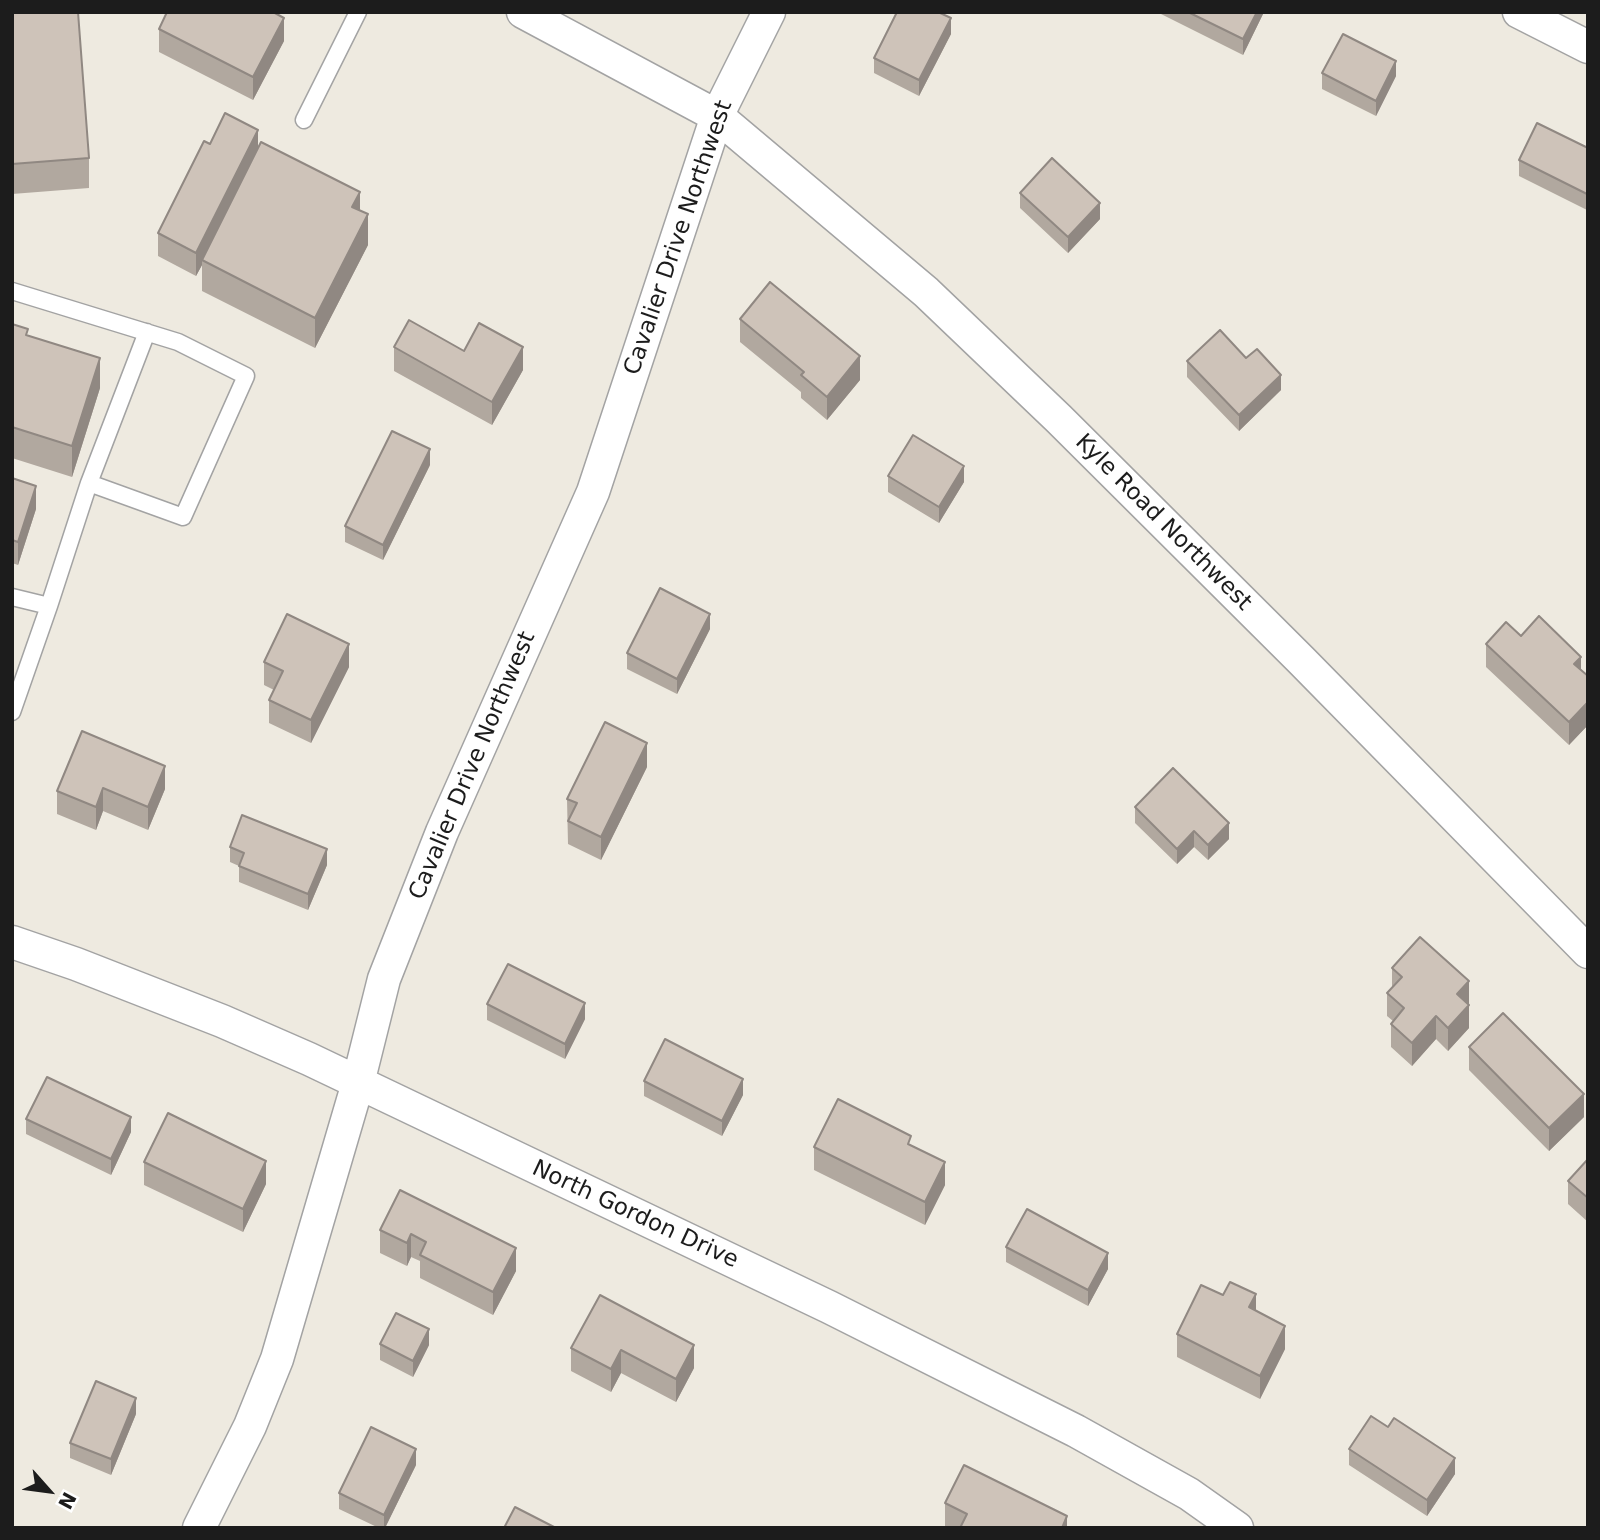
<!DOCTYPE html>
<html>
<head>
<meta charset="utf-8">
<style>
	body { margin:0 }
	#map { position:relative; width:1600px; height:1540px; overflow:hidden; background:#eeeae0; font-family:"DejaVu Sans",sans-serif }
	canvas { display:block }
	.frame { position:absolute; inset:0; border:14px solid #1c1c1c; pointer-events:none }
	.north { position:absolute; left:14px; top:1456px; width:70px; height:70px; -webkit-text-stroke:5px #fff; paint-order:stroke; rotate:118deg; font-size:19px; font-weight:700; line-height:28px; text-align:center; color:#1c1c1c }
	.north::after { content:''; display:block; margin:auto; width:24px; height:32px; background:#1c1c1c; clip-path:polygon(50% 0,100% 100%,50% 72%,0 100%) }
</style>
</head>
<body>
<div id="map">
<canvas width="1600" height="1540"></canvas>
<div class="frame"></div>
<div class="north">N</div>
</div>
<script>
const ctx = document.querySelector('canvas').getContext('2d');
ctx.lineJoin = 'round';
function poly(rows) {
  const path = new Path2D();
  for (const r of rows) {
    path.moveTo(r[0], r[1]);
    for (let i = 2; i < r.length; i += 2) path.lineTo(r[i], r[i + 1]);
  }
  return path;
}
function trace(path, color, width, dash) {
  ctx.strokeStyle = color;
  ctx.lineWidth = width;
  ctx.lineCap = dash ? 'butt' : 'round';
  ctx.setLineDash(dash || []);
  ctx.stroke(path);
}
function fill(path, color) {
  ctx.fillStyle = color;
  ctx.fill(path, 'evenodd');
}
function write(font, color, halo, rows, align = 'center') {
  ctx.font = font + ' "DejaVu Sans",sans-serif';
  ctx.lineWidth = 5;
  ctx.setLineDash([]);
  ctx.textBaseline = 'middle';
  ctx.strokeStyle = halo;
  ctx.fillStyle = color;
  for (const [text, x, y, turn = 0] of rows) {
    ctx.save();
    ctx.translate(x, y);
    ctx.rotate((+turn || 0) * Math.PI / 180);
    ctx.textAlign = isNaN(turn) ? turn : align;
    if (halo) ctx.strokeText(text, 0, 0);
    ctx.fillText(text, 0, 0);
    ctx.restore();
  }
}
const service = poly([
	[304,120,358,12],
	[12,291,178,342,246,376,183,517,89,483,49,606,12,712],
	[89,483,147,332],
	[12,597,49,606]
]);
const minor = poly([
	[523,12,717,116,926,292,1059,419,1301,660,1588,952],
	[1519,12,1588,47],
	[12,942,76,964,222,1021,309,1059,829,1307,1076,1431,1189,1494,1237,1528],
	[199,1528,250,1426,277,1359,358,1083,384,979,442,832,593,492,717,116,769,12]
]);
trace(service, '#a3a3a3', 19);
trace(minor, '#a3a3a3', 35);
trace(service, '#fff', 16);
trace(minor, '#fff', 32);
fill(poly([
	[12,12,89,158,89,188,12,194],
	[897,12,940,12,951,34,919,96,874,73,874,58],
	[1157,12,1263,12,1263,14,1243,55],
	[159,29,284,41,253,100,159,52],
	[1322,73,1396,76,1376,116,1322,89],
	[210,144,258,146,360,211,368,245,315,348,202,291,202,265,196,276,158,256,158,233],
	[1588,148,1588,208,1587,210,1519,176,1519,160],
	[1020,193,1100,219,1068,253,1020,208],
	[740,319,860,380,827,420,801,398,801,392,740,342],
	[12,324,100,388,72,477,12,458],
	[394,347,464,351,523,370,492,425,394,371],
	[1246,358,1281,390,1239,431,1187,377,1187,361],
	[430,465,383,560,345,542,345,526],
	[888,476,964,482,939,523,888,492],
	[12,478,36,509,18,565,12,563],
	[710,629,677,694,627,669,627,653],
	[1521,636,1581,670,1588,676,1588,725,1569,745,1486,667,1486,644],
	[264,662,349,667,311,743,269,723,269,700,274,690,264,685],
	[82,731,165,789,148,830,103,811,96,830,57,814,57,791],
	[647,767,601,860,568,844,567,799],
	[1135,807,1229,839,1208,860,1194,847,1177,864,1135,823],
	[230,847,327,865,308,910,239,882,239,866,230,862],
	[1392,968,1469,981,1469,1028,1448,1051,1436,1039,1412,1066,1391,1047,1391,1024,1393,1021,1387,1016,1387,993,1392,987],
	[487,1004,585,1019,565,1059,487,1020],
	[1469,1047,1584,1117,1549,1151,1469,1070],
	[644,1081,743,1095,722,1136,644,1096],
	[26,1119,131,1132,111,1175,26,1134],
	[911,1145,945,1185,925,1225,814,1170,814,1147],
	[1588,1159,1588,1222,1568,1204,1568,1181],
	[144,1162,266,1184,243,1232,144,1185],
	[400,1190,516,1271,493,1315,420,1278,420,1261,411,1257,407,1266,380,1253,380,1230],
	[1006,1247,1108,1269,1088,1306,1006,1262],
	[600,1295,694,1368,676,1402,621,1373,611,1392,571,1371,571,1348],
	[1256,1311,1285,1349,1260,1399,1177,1357,1177,1334],
	[380,1344,429,1345,413,1377,380,1360],
	[136,1414,111,1475,70,1458,70,1443],
	[1388,1427,1455,1474,1427,1516,1349,1465,1349,1449],
	[416,1465,385,1528,379,1528,339,1509,339,1493],
	[945,1503,1067,1528,949,1528,945,1526]
]), '#b1a89f');
fill(poly([
	[1257,12,1263,12,1263,14,1243,55,1243,39],
	[284,18,284,41,253,100,253,77],
	[951,18,951,34,919,96,919,80],
	[1396,61,1396,76,1376,116,1376,101],
	[258,130,258,153,202,260,202,265,196,276,196,253],
	[360,192,360,222,352,207],
	[1100,203,1100,219,1068,253,1068,237],
	[368,214,368,245,315,348,315,318],
	[523,347,523,370,492,425,492,402],
	[860,356,860,380,827,420,827,397],
	[100,358,100,388,72,477,72,446],
	[1281,375,1281,390,1239,431,1239,415],
	[430,449,430,465,383,560,383,545],
	[964,466,964,482,939,523,939,507],
	[36,486,36,509,18,565,18,542],
	[710,614,710,629,677,694,677,679],
	[349,644,349,667,311,743,311,720],
	[1581,657,1581,680,1574,664],
	[1588,702,1588,725,1569,745,1569,722],
	[647,743,647,767,601,860,601,837],
	[165,766,165,789,148,830,148,807],
	[103,788,103,811,96,830,96,807],
	[1229,823,1229,839,1208,860,1208,845],
	[1194,831,1194,847,1177,864,1177,849],
	[327,849,327,865,308,910,308,894],
	[1469,981,1469,1004,1457,994],
	[585,1003,585,1019,565,1059,565,1044],
	[1469,1005,1469,1028,1448,1051,1448,1028],
	[1436,1016,1436,1039,1412,1066,1412,1043],
	[743,1079,743,1095,722,1136,722,1121],
	[1584,1094,1584,1117,1549,1151,1549,1128],
	[131,1117,131,1132,111,1175,111,1159],
	[266,1161,266,1184,243,1232,243,1209],
	[945,1162,945,1185,925,1225,925,1202],
	[411,1234,411,1257,407,1266,407,1243],
	[516,1248,516,1271,493,1315,493,1292],
	[1108,1253,1108,1269,1088,1306,1088,1290],
	[1256,1294,1256,1317,1249,1307],
	[1285,1326,1285,1349,1260,1399,1260,1376],
	[429,1329,429,1345,413,1377,413,1361],
	[694,1345,694,1368,676,1402,676,1379],
	[621,1350,621,1373,611,1392,611,1369],
	[136,1398,136,1414,111,1475,111,1459],
	[416,1449,416,1465,385,1528,384,1528,384,1515],
	[1455,1458,1455,1474,1427,1516,1427,1500],
	[1067,1516,1067,1528,1062,1528]
]), '#908882');
const building = poly([
	[12,12,78,12,89,158,12,164,12,12],
	[167,12,273,12,284,18,253,77,159,29,167,12],
	[897,12,938,12,951,18,919,80,874,58,897,12],
	[1188,12,1257,12,1243,39,1188,12],
	[1343,34,1396,61,1376,101,1322,73,1343,34],
	[225,113,258,130,196,253,158,233,204,141,210,144,225,113],
	[1537,123,1588,148,1587,194,1519,160,1537,123],
	[261,142,360,192,352,207,368,214,315,318,202,260,261,142],
	[1052,158,1100,203,1068,237,1020,193,1052,158],
	[770,282,860,356,827,397,801,375,804,372,740,319,770,282],
	[409,320,464,351,479,323,523,347,492,402,394,347,409,320],
	[12,324,28,329,26,335,100,358,72,446,12,427,12,324],
	[1220,330,1246,358,1257,349,1281,375,1239,415,1187,361,1220,330],
	[392,431,430,449,383,545,345,526,392,431],
	[913,435,964,466,939,507,888,476,913,435],
	[12,478,36,486,18,542,12,540,12,478],
	[660,588,710,614,677,679,627,653,660,588],
	[287,614,349,644,311,720,269,700,283,671,264,662,287,614],
	[1539,616,1581,657,1574,664,1588,676,1588,702,1569,722,1486,644,1506,622,1521,636,1539,616],
	[605,722,647,743,601,837,568,821,577,803,567,799,605,722],
	[82,731,165,766,148,807,103,788,96,807,57,791,82,731],
	[1173,768,1229,823,1208,845,1194,831,1177,849,1135,807,1173,768],
	[242,815,327,849,308,894,239,866,244,853,230,847,242,815],
	[1420,937,1469,981,1457,994,1469,1005,1448,1028,1436,1016,1412,1043,1391,1024,1404,1008,1387,993,1402,977,1392,968,1420,937],
	[508,964,585,1003,565,1044,487,1004,508,964],
	[1503,1013,1584,1094,1549,1128,1469,1047,1503,1013],
	[665,1039,743,1079,722,1121,644,1081,665,1039],
	[47,1077,131,1117,111,1159,26,1119,47,1077],
	[838,1099,911,1136,908,1144,945,1162,925,1202,814,1147,838,1099],
	[168,1113,266,1161,243,1209,144,1162,168,1113],
	[1588,1159,1588,1198,1568,1181,1588,1159],
	[400,1190,516,1248,493,1292,420,1255,426,1242,411,1234,407,1243,380,1230,400,1190],
	[1027,1209,1108,1253,1088,1290,1006,1247,1027,1209],
	[1230,1282,1256,1294,1249,1307,1285,1326,1260,1376,1177,1334,1201,1285,1223,1295,1230,1282],
	[600,1295,694,1345,676,1379,621,1350,611,1369,571,1348,600,1295],
	[396,1313,429,1329,413,1361,380,1344,396,1313],
	[96,1381,136,1398,111,1459,70,1443,96,1381],
	[1371,1416,1388,1427,1394,1418,1455,1458,1427,1500,1349,1449,1371,1416],
	[371,1427,416,1449,384,1515,339,1493,371,1427],
	[964,1465,1067,1516,1062,1528,960,1528,967,1514,945,1503,964,1465],
	[515,1507,556,1528,504,1528,515,1507]
]);
fill(building, '#cec3b9');
trace(building, '#908882', 2);
write('23px', '#1c1c1c', '#fff', [
	["Cavalier Drive Northwest",679,238,-71],
	["Kyle Road Northwest",1163,523,45],
	["Cavalier Drive Northwest",473,766,-67],
	["North Gordon Drive",635,1215,25]
]);
</script>
</body>
</html>
